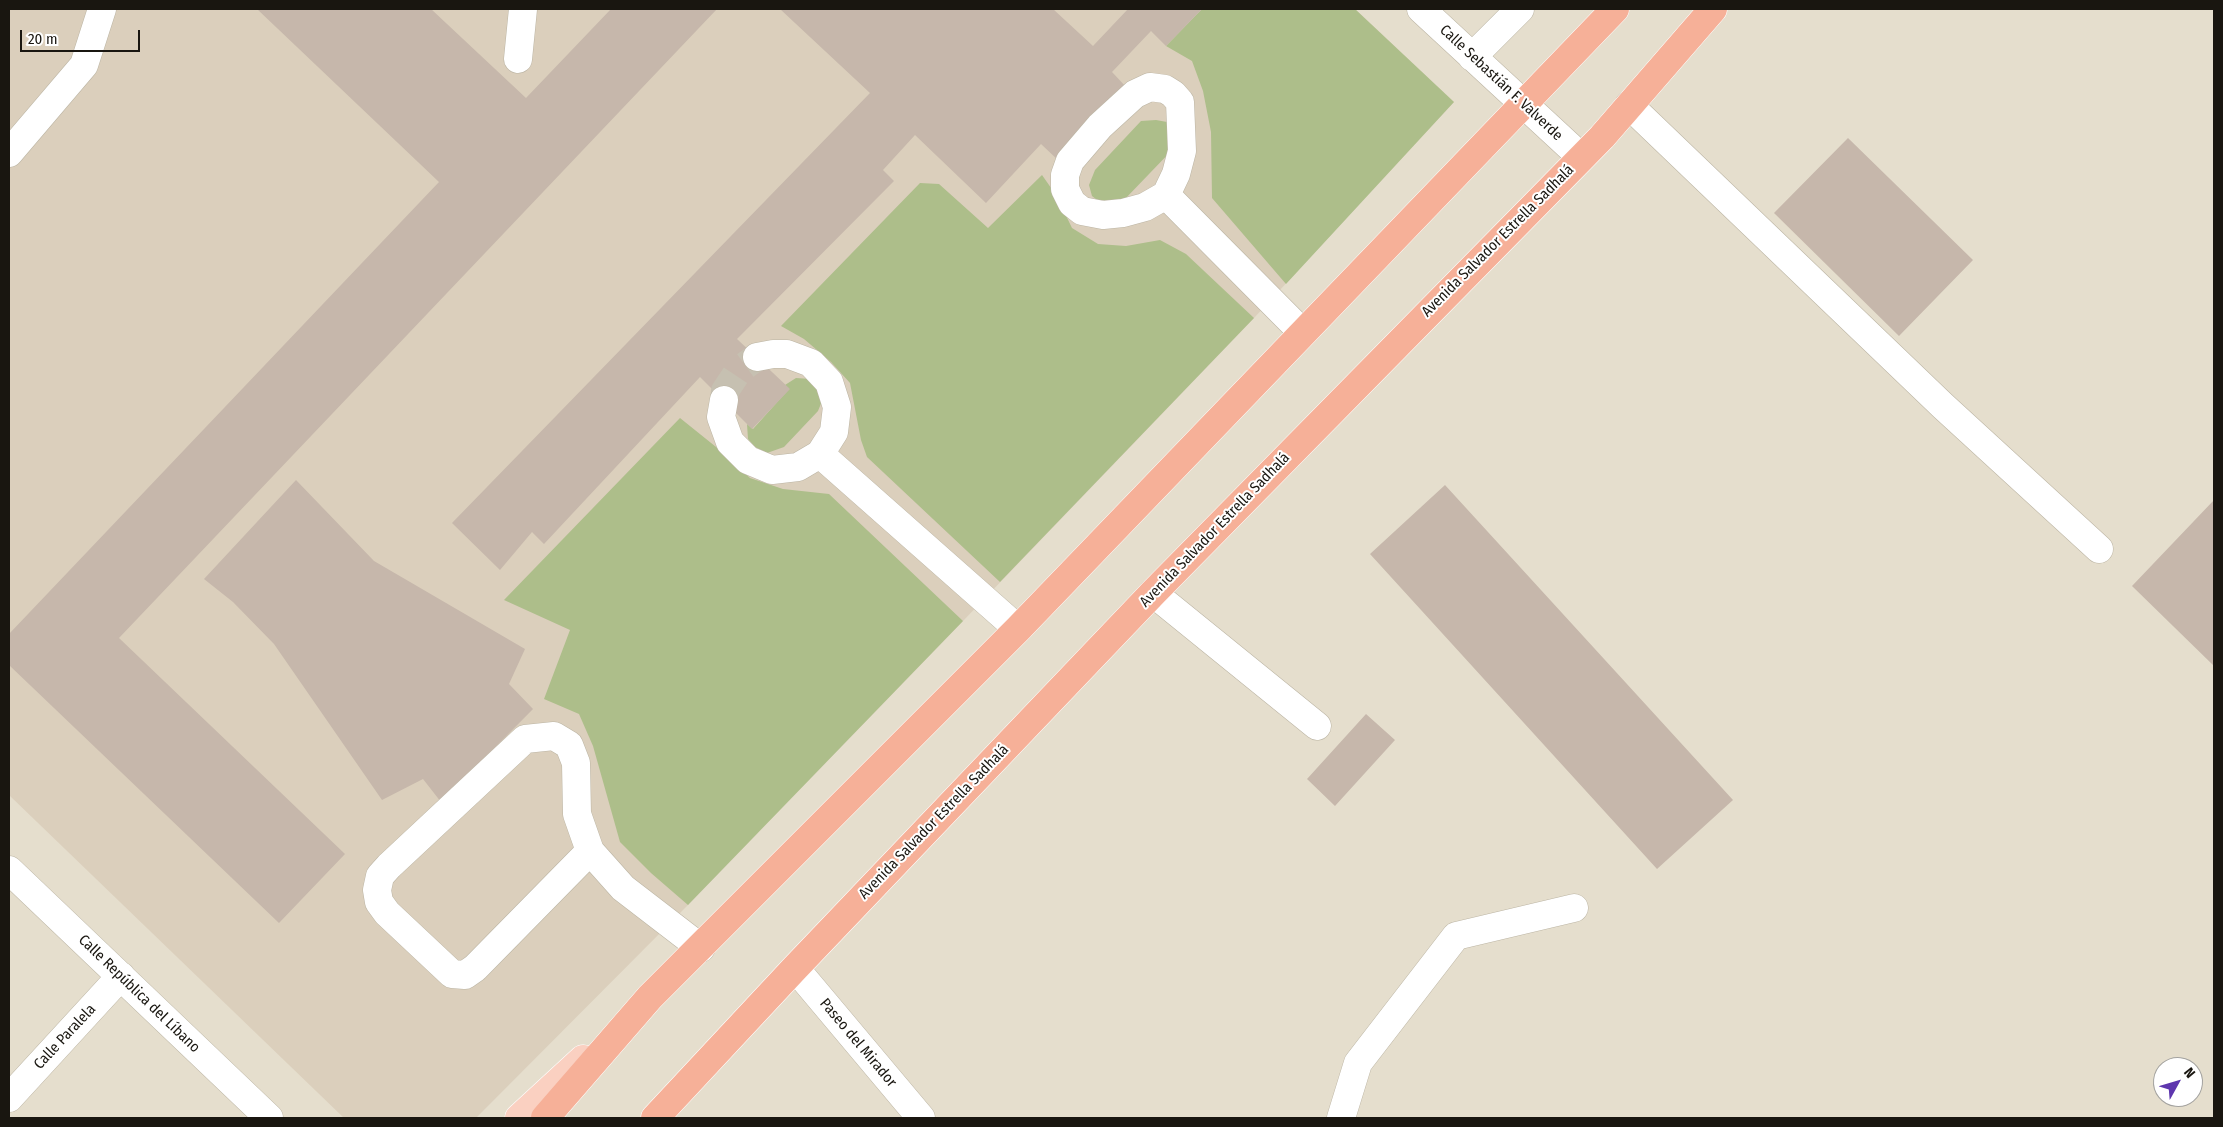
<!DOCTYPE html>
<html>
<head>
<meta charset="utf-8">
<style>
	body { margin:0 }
	#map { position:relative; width:2223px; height:1127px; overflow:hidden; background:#e5decd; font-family:"Fira Sans Condensed",sans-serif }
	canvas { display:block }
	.frame { position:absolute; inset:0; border:10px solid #191610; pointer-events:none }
	.north { position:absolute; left:2153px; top:1057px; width:50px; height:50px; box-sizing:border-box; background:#fff; border:1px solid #a3a29f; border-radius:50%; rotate:51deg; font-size:14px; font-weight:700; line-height:20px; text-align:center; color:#191610 }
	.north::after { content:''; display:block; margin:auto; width:18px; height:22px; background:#5e36ae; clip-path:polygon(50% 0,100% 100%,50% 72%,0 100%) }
	.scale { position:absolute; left:20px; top:30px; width:120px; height:22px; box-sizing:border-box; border:2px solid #191610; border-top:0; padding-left:6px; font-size:15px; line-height:18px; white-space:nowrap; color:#191610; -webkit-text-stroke:4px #fff; paint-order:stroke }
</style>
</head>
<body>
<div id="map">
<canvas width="2223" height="1127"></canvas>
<div class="frame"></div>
<div class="north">N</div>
<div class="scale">20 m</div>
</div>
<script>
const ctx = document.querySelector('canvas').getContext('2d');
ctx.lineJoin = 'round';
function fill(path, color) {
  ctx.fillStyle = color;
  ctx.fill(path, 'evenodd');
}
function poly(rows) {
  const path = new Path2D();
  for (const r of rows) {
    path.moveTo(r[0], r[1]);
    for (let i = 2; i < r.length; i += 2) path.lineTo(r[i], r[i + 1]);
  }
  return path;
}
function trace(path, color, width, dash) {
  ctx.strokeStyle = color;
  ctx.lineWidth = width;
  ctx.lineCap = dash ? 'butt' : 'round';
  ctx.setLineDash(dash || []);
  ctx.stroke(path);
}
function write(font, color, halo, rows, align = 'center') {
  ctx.font = font + ' "Fira Sans Condensed",sans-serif';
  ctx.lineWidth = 4;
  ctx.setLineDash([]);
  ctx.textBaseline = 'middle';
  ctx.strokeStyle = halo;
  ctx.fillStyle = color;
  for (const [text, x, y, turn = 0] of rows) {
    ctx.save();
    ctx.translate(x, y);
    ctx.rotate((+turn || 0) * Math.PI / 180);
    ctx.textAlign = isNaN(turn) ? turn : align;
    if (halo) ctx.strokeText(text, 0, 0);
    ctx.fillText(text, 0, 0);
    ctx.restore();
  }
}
fill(poly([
	[9,9,1355,9,1454,102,1254,318,963,621,688,905,476,1118,344,1118,9,795]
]), '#dbcfbc');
fill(poly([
	[1202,9,1355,9,1454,102,1286,284,1212,198,1211,132,1203,91,1192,61,1166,46],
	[1156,120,1167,122,1175,147,1124,200,1101,203,1092,196,1089,185,1095,170,1141,121],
	[1042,175,1056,195,1072,228,1098,244,1126,246,1160,240,1186,254,1254,318,1000,582,867,457,861,440,850,383,831,362,804,339,781,326,920,183,939,184,988,228],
	[796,378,811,379,821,392,822,401,818,411,784,447,767,453,755,447,748,439,747,424,753,429,789,389,785,385],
	[680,418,726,455,750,478,783,489,829,494,963,621,688,905,651,873,620,842,593,746,579,714,544,699,570,630,504,600]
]), '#adbe8a');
fill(poly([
	[257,9,431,9,526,98,611,9,717,9,119,638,345,854,279,923,9,665,9,634,439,182],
	[780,9,1053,9,1093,46,1128,9,1202,9,1166,46,1151,31,1112,72,1127,88,1059,161,1041,144,986,203,915,135,883,170,894,181,737,339,790,389,752,429,700,377,544,544,532,532,500,570,452,523,870,93],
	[1848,138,1973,260,1899,336,1774,213],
	[296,480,374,561,525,649,509,684,533,709,441,802,423,779,382,800,274,644,233,602,204,579],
	[1445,485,1733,800,1657,869,1370,554],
	[2214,500,2214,666,2132,586],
	[1366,714,1395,740,1335,806,1307,779]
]), '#c6b7ab');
trace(poly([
	[724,400,725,391,739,370,757,357]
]), '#c6c0b1', 28, [28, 14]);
const minor = poly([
	[1421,9,1581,157],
	[1472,57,1520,9],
	[518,59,523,9],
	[1629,105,1943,406,2099,549],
	[9,153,84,65,102,9],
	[1166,195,1145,207,1123,213,1103,215,1082,211,1072,203,1065,189,1065,175,1070,161,1100,126,1135,94,1150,87,1165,89,1173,94,1180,102,1182,151,1176,174,1166,195,1302,332],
	[724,400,721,417,730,442,748,460,772,470,798,467,820,454,834,432,837,407,829,382,811,363,787,354,773,354,757,357],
	[820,454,1018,629],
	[1153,593,1317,726],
	[590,851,475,968,465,975,452,974,387,913,379,902,377,890,380,876,389,866,525,739,554,736,569,745,576,763,577,814,590,851,623,888,701,948],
	[9,870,269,1118],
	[795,968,921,1118],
	[9,1098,121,976],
	[1341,1118,1358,1063,1456,936,1574,908]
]);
const major = poly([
	[519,1118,583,1059]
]);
const highway = poly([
	[545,1118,650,997,1018,629,1615,9],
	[655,1118,795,968,1153,593,1602,137,1713,9]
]);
trace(minor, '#bcb5a4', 29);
trace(major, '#fff', 29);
trace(highway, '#fff', 29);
trace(minor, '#fff', 28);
trace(major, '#fad0c1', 28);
trace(highway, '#f6b098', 28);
write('15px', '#191610', '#fff', [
	["Calle Sebastián F. Valverde",1501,83,43],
	["Avenida Salvador Estrella Sadhalá",1498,241,-45],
	["Avenida Salvador Estrella Sadhalá",1215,530,-46],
	["Avenida Salvador Estrella Sadhalá",934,822,-46],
	["Calle República del Líbano",139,994,44],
	["Calle Paralela",65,1037,-47],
	["Paseo del Mirador",858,1043,50]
]);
</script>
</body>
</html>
